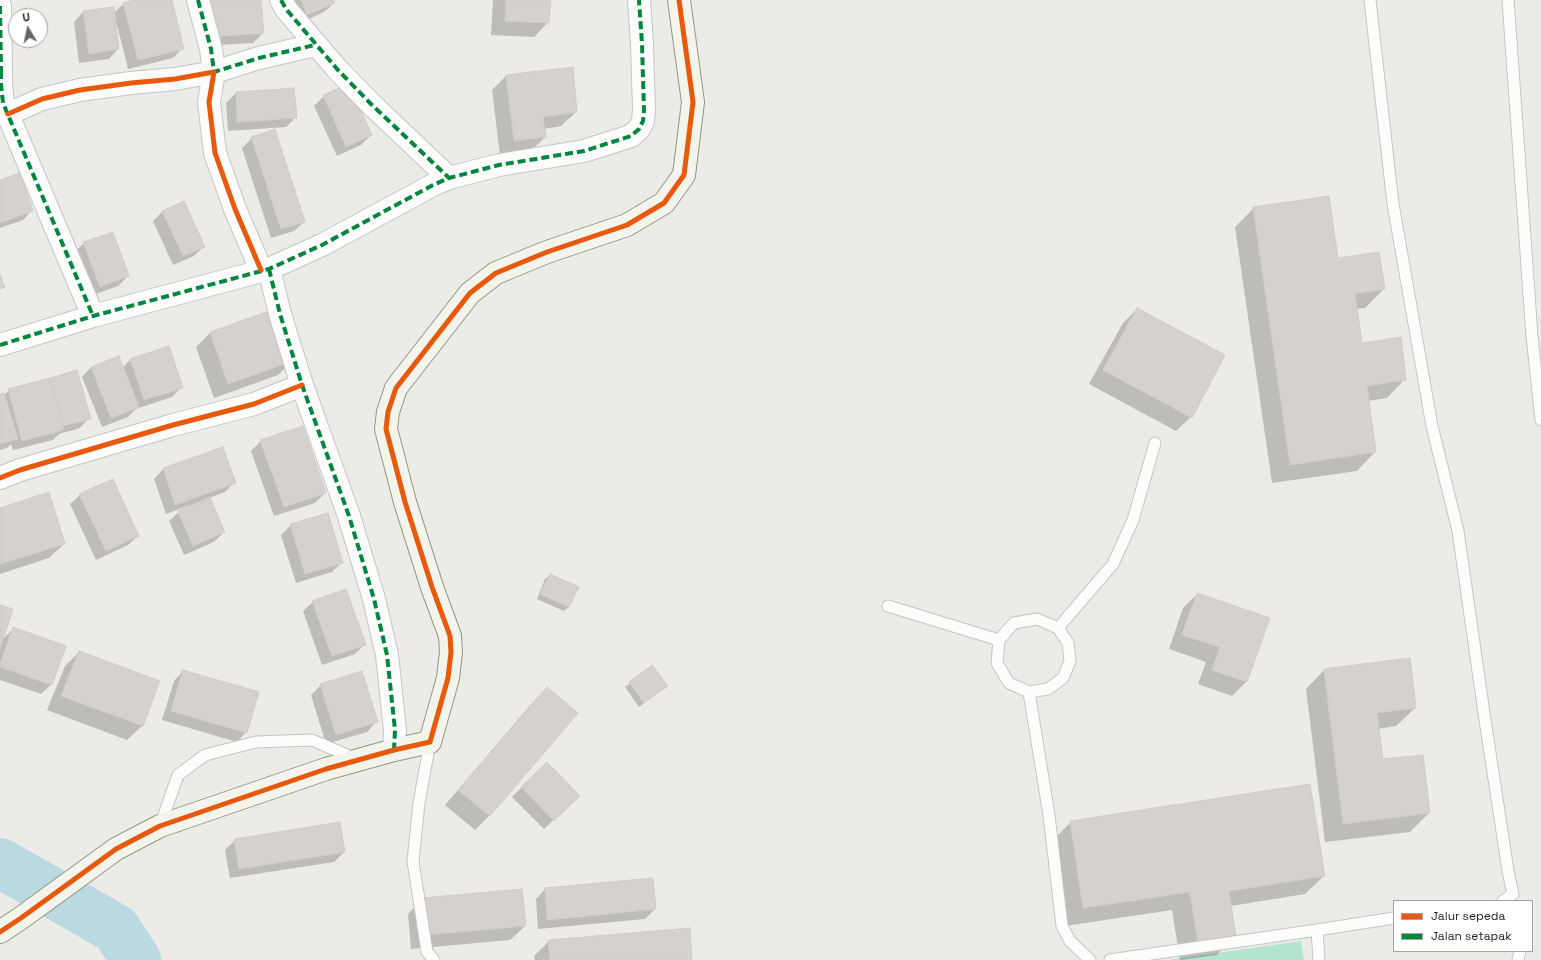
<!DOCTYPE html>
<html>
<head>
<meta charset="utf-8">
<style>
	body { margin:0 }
	#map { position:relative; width:1541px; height:960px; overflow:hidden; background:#edebe8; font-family:"Space Grotesk",sans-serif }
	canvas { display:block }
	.legend { position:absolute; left:1393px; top:900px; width:140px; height:52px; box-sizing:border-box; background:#fff; border:1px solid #a5a5a5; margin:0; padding:5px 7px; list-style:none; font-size:12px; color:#1f1f1f }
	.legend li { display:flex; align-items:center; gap:8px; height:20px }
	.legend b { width:20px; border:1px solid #a5a5a5 }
	.north { position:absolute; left:8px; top:8px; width:40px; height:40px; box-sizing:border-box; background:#fff; border:1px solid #a5a5a5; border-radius:50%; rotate:351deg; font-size:11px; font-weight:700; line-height:16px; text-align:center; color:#1f1f1f }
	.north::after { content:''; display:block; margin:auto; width:14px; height:18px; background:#676665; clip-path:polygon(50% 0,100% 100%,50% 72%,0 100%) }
</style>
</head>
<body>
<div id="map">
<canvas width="1541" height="960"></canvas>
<ul class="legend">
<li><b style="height:5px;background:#e8590c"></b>Jalur sepeda</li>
<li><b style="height:5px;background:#00873e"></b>Jalan setapak</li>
</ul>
<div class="north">U</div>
</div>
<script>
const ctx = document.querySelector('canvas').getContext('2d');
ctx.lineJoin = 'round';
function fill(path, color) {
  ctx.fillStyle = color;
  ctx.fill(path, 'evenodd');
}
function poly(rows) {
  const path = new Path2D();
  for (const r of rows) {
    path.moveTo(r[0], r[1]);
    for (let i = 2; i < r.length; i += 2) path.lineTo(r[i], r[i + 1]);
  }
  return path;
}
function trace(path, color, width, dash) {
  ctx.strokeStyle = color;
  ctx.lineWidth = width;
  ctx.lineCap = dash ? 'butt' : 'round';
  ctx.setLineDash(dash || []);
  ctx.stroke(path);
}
fill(poly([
	[1301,941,1304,960,1168,960]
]), '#b3e4cf');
fill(poly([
	[137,0,171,0,183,48,173,58,128,69,117,25,115,25,118,49,109,59,79,63,74,22,83,12,114,13,123,4],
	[196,0,260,0,263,33,253,43,201,46],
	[287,0,332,0,334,3,324,12,298,24],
	[493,0,550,0,548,22,534,37,491,35],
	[572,68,576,112,561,126,544,129,545,137,531,151,500,155,492,90,506,76],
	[293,89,296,117,286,127,228,131,226,103,236,93],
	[324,96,371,135,361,145,337,156,314,106],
	[252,138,304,222,294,231,271,238,242,148],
	[0,181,32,210,23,220,0,228],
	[1254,208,1384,289,1365,308,1356,309,1361,344,1405,379,1387,398,1368,401,1375,452,1357,471,1272,483,1235,227],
	[163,211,204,246,194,256,173,265,153,221],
	[84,243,128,276,118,286,90,296,74,253],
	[1137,309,1191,417,1176,431,1089,384,1123,323],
	[210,333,292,361,278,375,214,398,196,347],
	[130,360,182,387,172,397,136,409,128,417,102,427,82,377,91,367,122,368],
	[77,372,89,418,80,428,59,434,53,440,13,450,11,444,7,448,0,450,0,395,4,396,9,390],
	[261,441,325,493,315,503,274,516,251,451],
	[222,449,234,483,225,492,209,498,224,532,214,542,184,555,169,521,179,512,191,506,190,505,166,514,154,479,163,469],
	[80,495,138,536,128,545,96,560,70,504],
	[0,509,64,544,49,558,0,574],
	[291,525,342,562,332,572,296,583,281,535],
	[550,575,569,607,564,611,537,599,545,579],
	[1197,594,1247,681,1232,696,1198,684,1206,662,1169,649,1183,608],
	[313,602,365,644,355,654,322,665,303,611],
	[0,606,2,640,14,628,65,646,51,685,41,694,0,680],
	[79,652,158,682,142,726,127,740,47,710,65,666],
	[652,667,666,686,639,707,625,687],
	[1324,670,1415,708,1396,726,1378,729,1382,761,1429,813,1410,832,1325,842,1306,689],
	[183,671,246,732,237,742,162,720,174,681],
	[321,685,376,722,367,732,326,744,311,695],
	[547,688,577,713,489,816,475,830,445,805,533,702],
	[522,787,578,796,544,829,512,797],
	[1071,822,1324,876,1305,894,1231,906,1235,936,1217,955,1180,960,1172,910,1065,926,1052,841],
	[235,840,344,852,334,862,230,878,225,850],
	[545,889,655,909,645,919,538,929,536,899],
	[422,899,525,926,510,940,411,949,408,914],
	[549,941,691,960,535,960,534,956]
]), '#0003');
trace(poly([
	[0,863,116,929,136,960]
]), '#bbd9e0', 50);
const building = poly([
	[133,0,172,0,184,49,138,60,123,3,133,0],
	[216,0,261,0,264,33,210,37,203,1,216,0],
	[301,0,333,0,335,3,307,15,301,0],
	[506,0,551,0,549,23,505,21,506,0],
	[114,7,119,49,89,54,83,11,114,7],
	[573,67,577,112,543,117,546,137,514,141,506,75,573,67],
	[349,84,372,135,346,147,323,95,349,84],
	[294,88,297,118,237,122,236,92,294,88],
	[275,129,305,222,281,229,251,137,275,129],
	[20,173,33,211,0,223,0,180,20,173],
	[1329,196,1338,258,1379,252,1385,289,1355,294,1362,343,1401,337,1406,380,1367,386,1376,452,1290,465,1253,207,1329,196],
	[184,201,205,247,183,256,162,211,184,201],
	[113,232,129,276,100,287,83,242,113,232],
	[0,274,5,287,0,289,0,274],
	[1137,308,1225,355,1192,418,1103,370,1137,308],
	[275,309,293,361,228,384,210,332,275,309],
	[169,346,183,388,144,400,130,359,169,346],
	[119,356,139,407,111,418,91,367,119,356],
	[77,370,91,419,63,426,50,378,77,370],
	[50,378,64,430,22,441,8,389,50,378],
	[4,393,18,439,0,444,0,394,4,393],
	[303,426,326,493,284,507,260,440,303,426],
	[223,447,236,483,175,505,163,468,223,447],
	[113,479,139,536,106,551,79,494,113,479],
	[49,492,65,544,0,564,0,508,49,492],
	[210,497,225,532,193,546,178,511,210,497],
	[328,513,343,563,305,574,290,524,328,513],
	[550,574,579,587,569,607,540,594,550,574],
	[346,589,366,645,332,656,312,601,346,589],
	[1197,593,1270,618,1247,682,1212,670,1220,647,1182,635,1197,593],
	[0,605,13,609,0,649,0,605],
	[13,627,66,646,52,685,0,667,0,664,13,627],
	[79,651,160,681,143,726,61,696,79,651],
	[1410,658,1416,708,1377,713,1383,759,1423,755,1430,813,1343,824,1324,669,1410,658],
	[652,665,668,686,644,703,629,682,652,665],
	[183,670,259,692,247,733,171,711,183,670],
	[362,671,378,722,336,735,320,684,362,671],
	[547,687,578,713,490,816,458,790,547,687],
	[547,762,580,796,554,821,521,787,547,762],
	[1310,784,1325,876,1229,891,1236,937,1198,943,1190,892,1083,908,1070,821,1310,784],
	[340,822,345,852,239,869,234,839,340,822],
	[653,878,656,909,547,920,545,888,653,878],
	[522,889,526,926,425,935,422,898,522,889],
	[690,928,692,960,550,960,548,940,690,928]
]);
fill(building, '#d4d1ce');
trace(building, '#d0cdc9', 1);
const lane = poly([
	[1370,0,1393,204,1432,426,1458,531,1484,713,1508,871,1513,894,1503,901],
	[1508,0,1532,336,1541,420],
	[888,606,999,640],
	[1037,619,1058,628,1068,643,1070,661,1063,678,1048,689,1029,692,1009,683,997,663,999,640,1014,623,1037,619],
	[1058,628,1113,564,1133,520,1155,443],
	[1029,692,1049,815,1062,926,1070,941,1090,960],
	[430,742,419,803,413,861,427,952,434,960],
	[160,826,178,775,205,755,256,742,312,740,356,759],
	[1110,960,1317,930],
	[1319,960,1317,930,1394,918],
	[1518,960,1520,951]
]);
const street = poly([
	[198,0,211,49,214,72,259,58,315,45],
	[281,0,286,9,337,69,371,104,449,178],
	[0,6,1,72],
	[0,72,1,72,1,85,3,103,93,316],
	[8,114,42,99,80,90,131,83,175,79,214,72,209,102,215,153,235,209,261,270],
	[269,269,280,314,302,385,349,516,374,599,387,655,395,730,394,750],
	[0,345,93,316,269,269,322,245,433,185,449,178,499,165,584,151,631,136,639,129,643,121,644,110,642,44,639,0],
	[0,478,20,470,173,425,254,404,302,385]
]);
const secondary = poly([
	[0,932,21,918,116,849,160,826,326,769,394,750,430,742,448,678,451,652,450,636,432,587,405,502,386,429,388,412,396,388,470,293,496,273,547,252,627,225,664,203,684,175,693,102,679,0]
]);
trace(lane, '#c6c5c4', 13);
trace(street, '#c6c5c4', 24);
trace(secondary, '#969780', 24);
trace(lane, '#fcfcfc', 11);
trace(street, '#fcfcfc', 22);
trace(secondary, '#f3f4eb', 22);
trace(poly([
	[198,0,211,49,214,72,259,58,315,45],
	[281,0,286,9,337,69,371,104,449,178],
	[0,6,1,72],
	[0,72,1,72,1,85,3,103,93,316],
	[269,269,280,314,302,385,349,516,374,599,387,655,395,730,394,750],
	[0,345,93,316,269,269,322,245,433,185,449,178,499,165,584,151,631,136,639,129,643,121,644,110,642,44,639,0]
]), '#00873e', 4, [8, 4]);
trace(poly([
	[8,114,42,99,80,90,131,83,175,79,214,72,209,102,215,153,235,209,261,270],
	[0,478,20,470,173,425,254,404,302,385],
	[0,932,21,918,116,849,160,826,326,769,394,750,430,742,448,678,451,652,450,636,432,587,405,502,386,429,388,412,396,388,470,293,496,273,547,252,627,225,664,203,684,175,693,102,679,0]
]), '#e8590c', 5);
</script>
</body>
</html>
